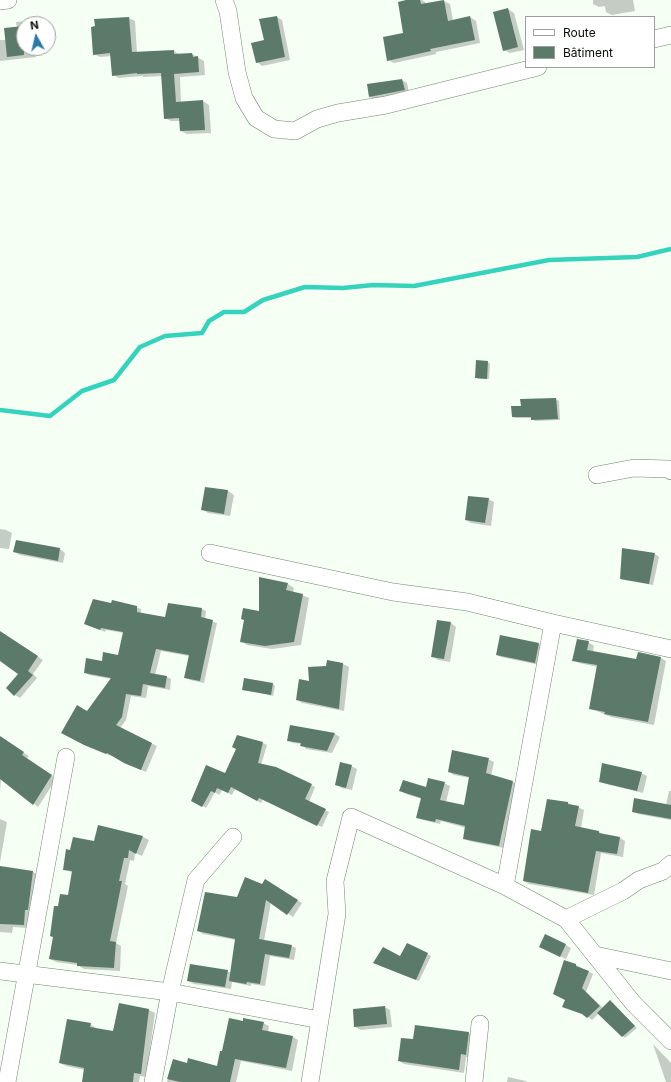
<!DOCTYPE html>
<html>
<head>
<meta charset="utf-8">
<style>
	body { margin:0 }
	#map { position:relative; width:671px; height:1082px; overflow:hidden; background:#f6fff4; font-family:Inter,sans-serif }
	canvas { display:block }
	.legend { position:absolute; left:525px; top:16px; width:130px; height:52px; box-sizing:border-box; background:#fff; border:1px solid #9c9f9b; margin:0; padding:5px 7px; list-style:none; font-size:12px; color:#070e06 }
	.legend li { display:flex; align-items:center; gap:8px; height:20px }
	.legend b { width:20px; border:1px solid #9c9f9b }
	.north { position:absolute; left:16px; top:16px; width:40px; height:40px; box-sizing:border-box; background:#fff; border:1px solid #9c9f9b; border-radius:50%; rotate:352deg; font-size:11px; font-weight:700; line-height:16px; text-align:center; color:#070e06 }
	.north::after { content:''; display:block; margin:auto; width:14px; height:18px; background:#2a79ab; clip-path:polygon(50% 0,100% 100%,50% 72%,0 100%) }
</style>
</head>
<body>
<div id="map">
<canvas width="671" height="1082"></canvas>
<ul class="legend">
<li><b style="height:5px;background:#fff"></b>Route</li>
<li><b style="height:11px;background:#5c7a6a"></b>Bâtiment</li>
</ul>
<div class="north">N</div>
</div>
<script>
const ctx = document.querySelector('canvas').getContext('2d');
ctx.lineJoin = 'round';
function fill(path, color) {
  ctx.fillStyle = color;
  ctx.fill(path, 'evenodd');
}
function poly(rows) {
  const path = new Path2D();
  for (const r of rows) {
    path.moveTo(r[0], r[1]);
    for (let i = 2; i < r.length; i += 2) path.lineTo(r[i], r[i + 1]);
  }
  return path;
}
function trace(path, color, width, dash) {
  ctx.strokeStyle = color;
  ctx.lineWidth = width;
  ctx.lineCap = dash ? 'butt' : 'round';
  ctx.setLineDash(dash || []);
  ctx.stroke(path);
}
fill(poly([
	[412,0,422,0,425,2,426,4,444,1,450,4,453,21,470,17,476,21,480,43,436,52,436,54,394,63,388,60,404,34],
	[593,0,633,0,635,11,612,15,606,12,605,6,599,7,593,4],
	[508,9,514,13,524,50,510,53,504,50],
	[277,17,282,20,290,60,262,66,257,62,265,41],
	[129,18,135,21,137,53,174,51,180,55,192,54,204,61,205,75,180,77,181,103,203,101,209,105,211,133,187,134,181,131,181,121,171,121,165,118,163,76,144,77,142,76,119,78,113,75,111,56,100,57,94,54],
	[27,21,31,24,24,24,24,48,35,48,36,57,0,61,0,40,6,40,17,28,16,22],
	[402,80,407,83,409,93,375,100,370,97,368,85],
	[488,362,490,364,489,379,479,379,476,377],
	[556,399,559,401,560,420,535,421,532,418,515,418,513,417,522,407,521,400],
	[206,488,228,491,234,495,230,516,208,513,202,509],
	[488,499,494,502,491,526,471,523,466,520],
	[0,529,6,530,12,533,9,549,0,548],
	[60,549,65,553,63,563,20,555,14,552],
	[655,554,659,557,653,585,625,580,621,578],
	[288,584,294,588,293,593,302,595,309,598,301,645,272,649,247,645,241,641,245,620,242,619,260,612],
	[112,604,136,607,141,609,141,614,166,618,202,609,206,611,205,619,217,623,204,683,190,680,186,677,189,656,161,651,155,675,167,677,171,679,170,690,148,686,146,698,131,696,126,720,120,728,157,746,146,772,129,765,112,755,111,756,90,747,62,733,87,712,111,679,89,675,85,672,102,662,119,656,124,633,106,630,105,632,90,626],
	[451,623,456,627,450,662,438,660,432,656],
	[500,636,539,644,543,647,540,665,501,657,497,655],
	[588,642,594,646,593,652,637,660,661,658,666,661,654,725,611,717,590,708,598,667,579,663,574,660],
	[17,643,43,660,33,674,37,678,20,698,15,695,19,674,0,660,0,655],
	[328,661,343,664,349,667,344,711,302,703,297,700,310,682,327,667],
	[273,684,275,686,273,696,243,689],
	[290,726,335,734,340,737,332,753,306,749,302,744,293,743,288,740],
	[263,743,267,745,261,765,276,768,315,787,309,802,329,812,322,827,263,799,261,803,235,789,232,795,222,790,219,795,215,792,206,808,193,800],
	[0,747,24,753,29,756,27,758,56,779,38,807,1,778,0,792],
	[488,759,494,762,491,776,513,782,518,785,504,848,469,841,464,838,466,828,441,821,440,824,423,820,418,817,422,799,406,794,401,791,427,788,444,783,450,786,446,802,464,806,470,778,454,775,449,772],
	[351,766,357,769,352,790,342,788,336,785],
	[641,773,647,776,643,793,606,784,600,781],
	[669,791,671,791,671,820,638,814,633,812,666,805],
	[568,803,584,810,581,828,599,832,605,835,620,838,625,841,623,857,601,853,594,895,529,884,524,881,542,832],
	[0,819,7,822,0,862],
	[99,827,143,837,149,840,142,856,135,853,134,861,130,860,125,884,128,886,116,943,121,946,120,971,84,969,78,965,56,962,50,959,54,938,51,936,59,907,69,896,73,873,64,869,71,851,95,843],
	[0,866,4,868,33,872,38,875,29,928,13,927,12,933,0,932],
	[270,883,302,903,293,917,271,902,264,941,291,946,296,948,294,960,270,956,265,986,251,984,251,986,232,982,231,989,194,984,188,981,227,971,231,973,236,940,203,934,198,931,238,898],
	[566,945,571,948,566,959,546,950],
	[427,954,431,956,419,981,378,965,400,957],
	[576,965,593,974,586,992,603,1008,612,1003,637,1028,625,1038,599,1013,592,1020,585,1015,564,1007],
	[120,1005,149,1010,155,1013,146,1077,140,1076,139,1082,83,1082,85,1070,66,1066,60,1063,90,1024,96,1028,96,1029,114,1032],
	[385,1007,390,1010,392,1027,361,1030,355,1027],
	[243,1023,263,1023,269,1026,268,1032,293,1037,298,1040,292,1071,241,1061,236,1082,167,1082,174,1060,187,1064,218,1067,223,1052],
	[469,1033,474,1036,472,1058,466,1057,464,1073,404,1064,399,1061,414,1040],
	[653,1044,671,1063,671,1082,666,1082],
	[508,1077,526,1081,527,1082,507,1082]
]), '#0003');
trace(poly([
	[0,410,50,416,82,391,114,380,140,347,165,336,202,333,209,321,224,312,244,312,263,300,305,287,343,288,373,285,414,286,549,260,637,257,671,249]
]), '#35d2bc', 4.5);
fill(poly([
	[406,0,420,0,421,4,444,0,448,21,470,16,475,40,430,49,431,51,387,61,383,37,403,33,398,2],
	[508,8,518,47,503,51,493,12],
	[277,16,285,57,256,63,251,43,264,40,259,19],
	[129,17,132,52,174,50,174,54,192,53,193,57,198,56,199,72,174,74,176,102,203,100,205,130,180,131,179,118,164,119,161,73,137,74,137,73,112,76,110,53,93,55,91,27,95,26,94,19],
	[24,26,24,55,7,57,4,28],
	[402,79,405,90,369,97,367,84],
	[476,360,488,361,487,379,475,378],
	[556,398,558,419,531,420,531,417,512,417,511,406,521,406,520,399],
	[205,487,228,490,224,514,201,510],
	[468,496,489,498,485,523,465,520],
	[16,540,60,548,58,561,13,552],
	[622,548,655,553,649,584,620,579],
	[259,577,288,583,286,590,303,594,294,642,265,646,240,642,244,620,241,619,243,608,259,611],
	[93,599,111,603,112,600,137,606,137,612,165,617,168,603,202,608,201,617,213,620,200,681,184,678,189,655,156,649,150,673,167,676,165,688,143,684,141,696,126,694,122,717,116,725,152,743,141,770,124,763,107,753,106,754,84,745,61,733,77,705,87,711,111,678,84,673,86,658,102,661,103,652,118,655,123,632,101,628,100,630,84,624],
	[437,620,451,622,444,659,431,657],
	[0,631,38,656,28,671,33,675,14,696,6,688,18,674,0,661],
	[500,635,539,643,535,663,496,655],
	[577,639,589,641,587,650,636,659,638,652,661,657,648,722,604,714,605,712,589,709,597,665,572,661],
	[327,660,343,663,339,709,296,700,299,679,309,681,308,667,326,666],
	[244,678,273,683,271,695,242,690],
	[290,725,335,733,327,751,300,746,301,743,287,741],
	[237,735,263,742,258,763,276,767,312,784,305,799,326,809,317,826,259,798,257,801,231,787,228,793,217,788,215,793,211,791,202,807,191,801,206,765,225,773,236,749,232,747],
	[0,736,24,752,22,755,52,775,33,805,0,779],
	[452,750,489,758,486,773,513,781,499,846,463,839,465,826,436,819,435,822,416,818,421,798,399,791,403,780,426,787,428,778,445,782,440,800,464,805,469,777,448,772],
	[340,762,352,765,346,788,335,785],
	[602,763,642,772,637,791,599,782],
	[634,798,671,805,671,819,632,812],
	[547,799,568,802,568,804,579,806,575,826,599,831,599,833,620,837,617,854,596,851,588,893,523,881,531,829,541,831],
	[98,825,143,836,136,854,129,850,128,858,124,858,119,881,122,881,110,941,116,942,114,968,77,966,77,963,49,959,53,937,50,936,54,906,58,906,60,894,68,895,72,871,63,870,66,849,70,850,73,837,94,841],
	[0,866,33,871,28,910,25,910,24,925,0,924],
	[245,877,262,884,265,879,298,900,287,915,266,900,259,939,292,945,289,958,265,954,260,984,247,982,246,984,229,981,235,939,197,931,205,892,237,897],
	[545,934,566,944,560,957,539,947],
	[407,943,428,953,416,980,373,963,383,947,400,956],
	[564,960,576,964,576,966,589,971,582,988,600,1006,587,1018,582,1014,562,1007,565,1000,553,994],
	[190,964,228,970,225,987,187,981],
	[610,1000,635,1026,622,1037,597,1013],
	[119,1003,149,1009,141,1074,134,1073,133,1082,82,1082,84,1068,59,1063,67,1019,91,1023,90,1027,113,1031],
	[385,1006,387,1024,354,1027,353,1009],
	[229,1018,243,1021,243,1018,264,1022,262,1030,293,1036,286,1068,235,1059,230,1082,180,1082,167,1079,173,1059,187,1063,188,1058,217,1066,220,1051,222,1051],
	[415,1025,469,1032,466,1055,461,1054,459,1070,398,1061,401,1038,413,1039]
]), '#5c7a6a');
const minor = poly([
	[224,0,228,11,237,72,244,98,256,118,274,129,295,131,317,119,338,113,386,105,538,67],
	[0,1,8,0],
	[654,39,671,35],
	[597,475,634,468,668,469,671,471],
	[210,553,393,592,467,602,553,623,671,649],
	[505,886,553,623],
	[566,919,623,891,639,880,663,871,671,864],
	[595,955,671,971],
	[0,971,170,992,320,1020],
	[7,1082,66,757],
	[153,1082,170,992,196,880,233,837],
	[310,1082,337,914,335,881,351,817,505,886,566,919,633,1003,671,1041],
	[474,1082,480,1024]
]);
trace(minor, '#71866e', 18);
trace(minor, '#fff', 17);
</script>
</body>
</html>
